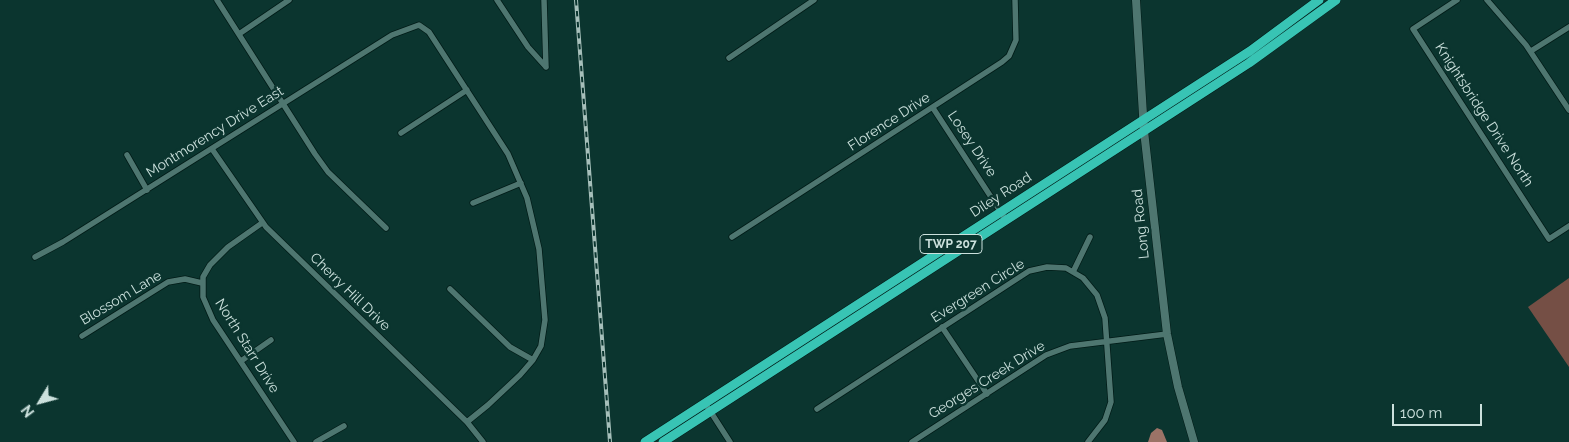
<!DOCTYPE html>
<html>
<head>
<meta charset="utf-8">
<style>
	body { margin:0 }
	#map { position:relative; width:1569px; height:442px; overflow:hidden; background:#0b352f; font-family:Raleway,sans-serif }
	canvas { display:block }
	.north { position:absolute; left:15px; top:377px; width:50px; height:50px; -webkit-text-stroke:4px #0b352f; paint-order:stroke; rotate:233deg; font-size:14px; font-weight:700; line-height:20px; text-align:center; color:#cce1dd }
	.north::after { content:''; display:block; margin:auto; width:18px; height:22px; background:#cce1dd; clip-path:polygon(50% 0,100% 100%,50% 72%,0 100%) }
	.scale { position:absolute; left:1392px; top:404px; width:90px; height:22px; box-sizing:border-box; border:2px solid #cce1dd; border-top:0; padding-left:6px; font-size:15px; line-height:18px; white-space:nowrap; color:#cce1dd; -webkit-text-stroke:4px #0b352f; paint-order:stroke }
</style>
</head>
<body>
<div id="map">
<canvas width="1569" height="442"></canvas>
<div class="north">N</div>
<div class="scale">100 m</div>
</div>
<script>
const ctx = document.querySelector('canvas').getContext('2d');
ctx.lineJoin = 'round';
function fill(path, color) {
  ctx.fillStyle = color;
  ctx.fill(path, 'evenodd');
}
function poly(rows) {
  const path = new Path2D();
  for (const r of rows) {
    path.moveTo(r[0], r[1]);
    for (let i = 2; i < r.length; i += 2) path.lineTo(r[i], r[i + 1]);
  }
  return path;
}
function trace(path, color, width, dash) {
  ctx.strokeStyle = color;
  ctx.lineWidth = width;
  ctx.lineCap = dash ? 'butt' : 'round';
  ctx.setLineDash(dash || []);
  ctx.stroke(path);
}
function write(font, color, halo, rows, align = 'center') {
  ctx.font = font + ' Raleway,sans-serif';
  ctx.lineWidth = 5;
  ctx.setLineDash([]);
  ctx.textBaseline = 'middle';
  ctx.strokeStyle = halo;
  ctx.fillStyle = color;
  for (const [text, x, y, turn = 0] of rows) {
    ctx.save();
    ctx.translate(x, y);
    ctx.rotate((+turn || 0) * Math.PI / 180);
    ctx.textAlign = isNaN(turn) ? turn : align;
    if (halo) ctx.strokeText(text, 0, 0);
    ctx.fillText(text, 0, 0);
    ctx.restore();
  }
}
fill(poly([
	[1569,278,1569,367,1528,307]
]), '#754f45');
fill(poly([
	[1157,428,1162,430,1167,442,1148,442,1151,433]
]), '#9b7367');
const minor = poly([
	[217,0,315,154,328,172,386,228],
	[497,0,528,47,546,67],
	[544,0,546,67],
	[1457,0,1413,29,1549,239,1569,226],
	[1487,0,1526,45,1569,110],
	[239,34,289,0],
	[1531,51,1569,27],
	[729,58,814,0],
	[933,108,1006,220],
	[401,133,467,90],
	[212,149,266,227,467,422,483,442],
	[127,155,147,190],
	[473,203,521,183],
	[262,223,228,247,210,265,203,277,203,297,213,320,294,442],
	[732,237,1002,62,1009,56,1016,40,1015,0],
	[35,257,63,242,392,35,419,25,429,32,508,154,527,198,539,249,545,320,541,346,533,360,520,375,488,405,467,422],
	[1073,272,1090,237],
	[450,289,510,347,533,360],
	[942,327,987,394],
	[82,336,168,282,185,279,202,283],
	[241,361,271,340],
	[705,403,730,442],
	[817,409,1029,271,1047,267,1066,268,1083,278,1097,295,1105,318,1111,402,1105,420,1088,442],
	[316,442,344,426],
	[912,442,1046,355,1070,346,1167,334]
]);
const secondary = poly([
	[1136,0,1144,131,1167,334,1178,387,1194,442]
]);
const trunk = poly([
	[645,442,1250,51,1319,0],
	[663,442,1249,63,1336,0]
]);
trace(minor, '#001b17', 7);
trace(secondary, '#001b17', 9);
trace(trunk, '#001b17', 10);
trace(minor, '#4e7670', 5.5);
trace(secondary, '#4e7670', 8);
trace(trunk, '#38c4b4', 9);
const rail = poly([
	[576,0,610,442]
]);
trace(rail, '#a6bfba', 4);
trace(rail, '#0b352f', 2, [5.5]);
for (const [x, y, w] of [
	[951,244,62]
]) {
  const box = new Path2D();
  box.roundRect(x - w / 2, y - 9.5, w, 19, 4);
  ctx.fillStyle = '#0b352f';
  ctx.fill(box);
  trace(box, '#cce1dd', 1);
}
write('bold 12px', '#cce1dd', null, [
	["TWP 207",951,244]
]);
write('14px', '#cce1dd', '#0b352f', [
	["Knightsbridge Drive North",1484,115,57],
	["Florence Drive",889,122,-33],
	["Montmorency Drive East",215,132,-32],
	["Losey Drive",972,144,56],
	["Diley Road",1001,195,-33],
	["Long Road",1141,224,-96],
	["Evergreen Circle",978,291,-32],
	["Cherry Hill Drive",350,292,44],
	["Blossom Lane",121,298,-31],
	["North Starr Drive",247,346,58],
	["Georges Creek Drive",987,380,-32]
]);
</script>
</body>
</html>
